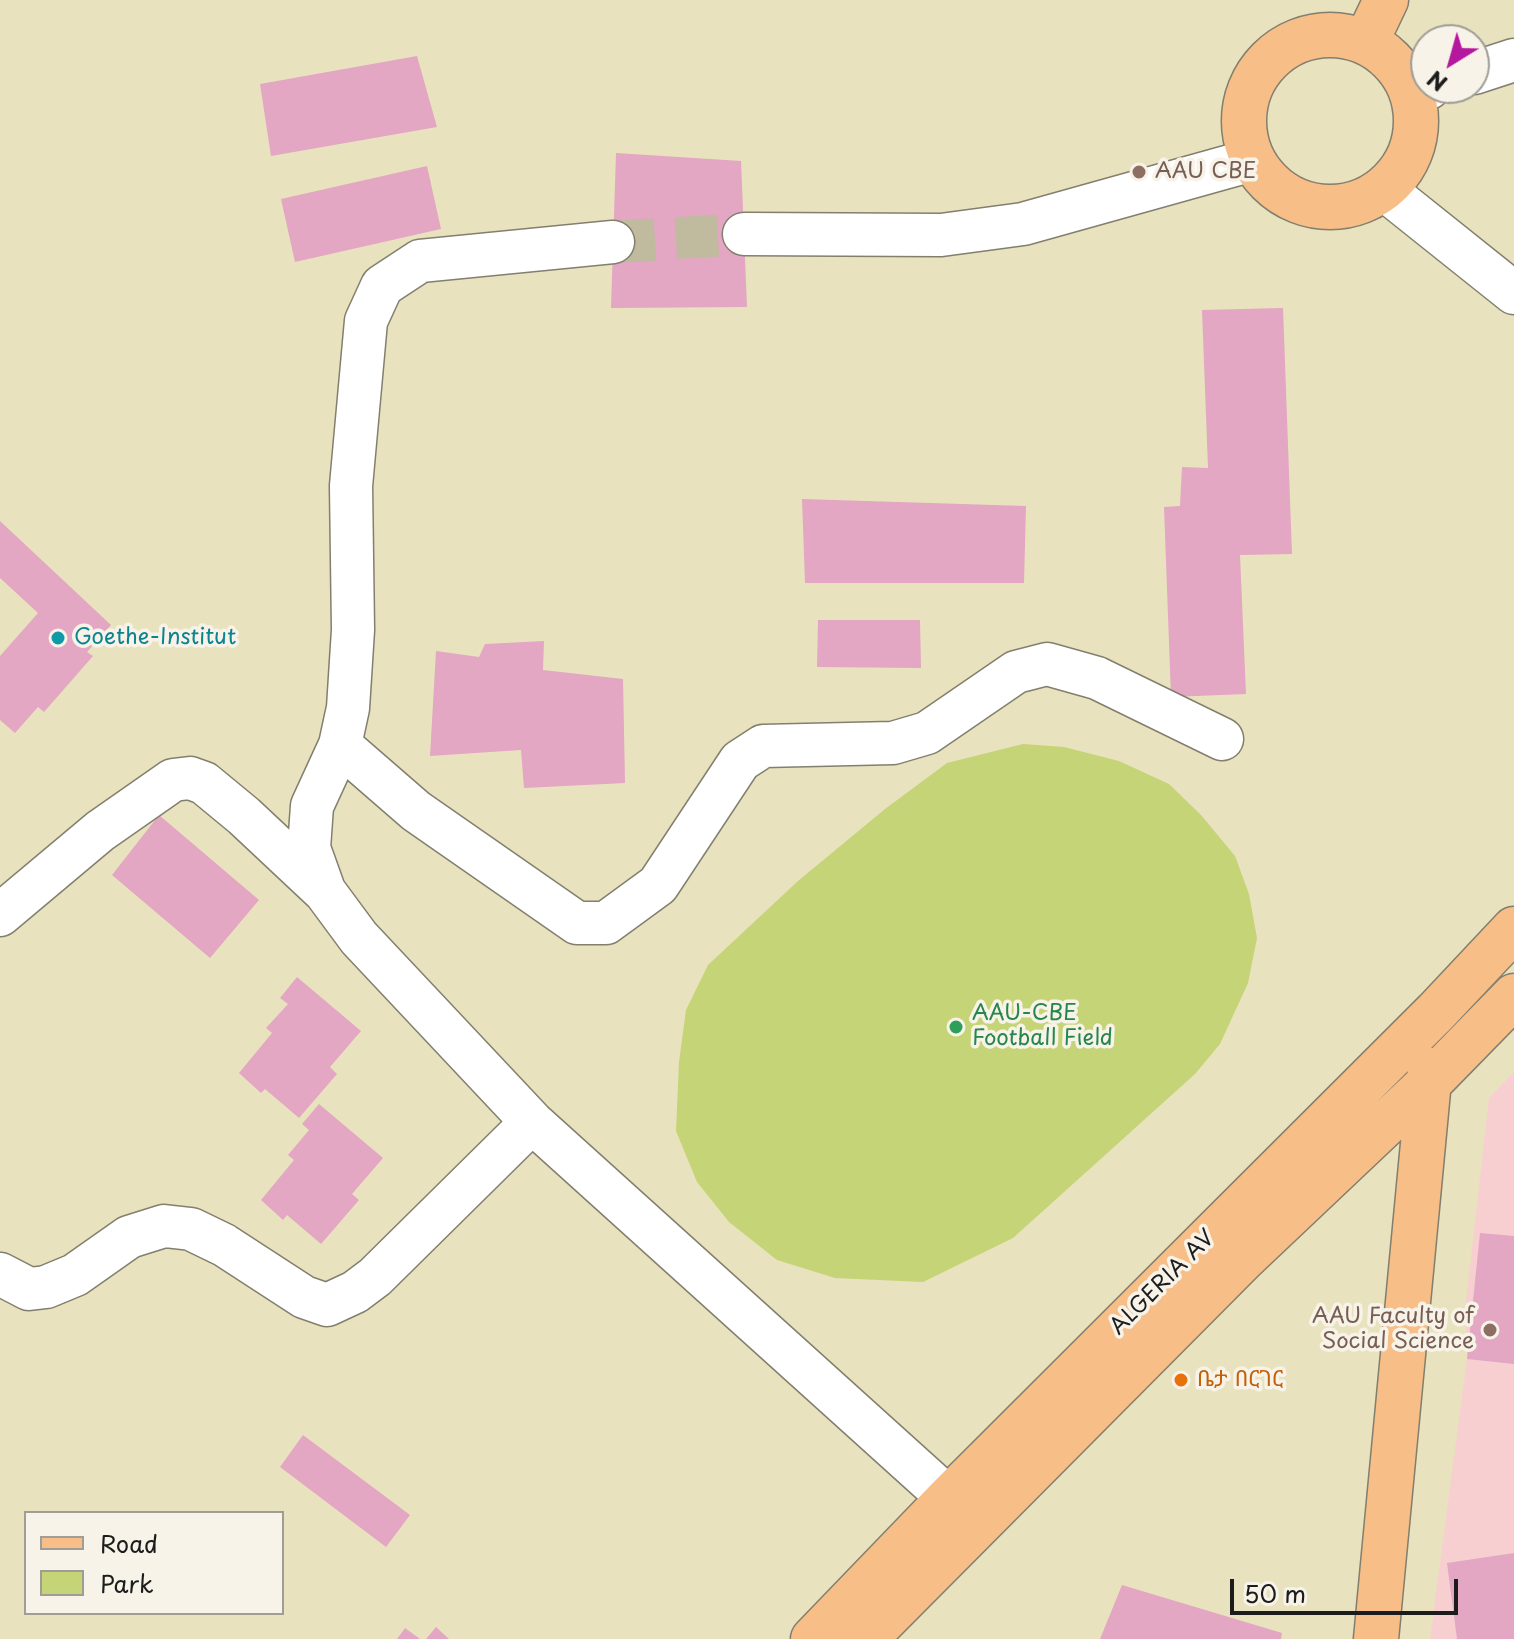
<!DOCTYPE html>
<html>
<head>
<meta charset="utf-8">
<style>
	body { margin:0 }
	#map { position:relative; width:1514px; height:1639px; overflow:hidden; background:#e9e2bf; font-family:"Playpen Sans",sans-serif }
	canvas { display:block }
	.legend { position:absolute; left:24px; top:1511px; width:260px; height:104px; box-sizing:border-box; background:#f7f3e8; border:2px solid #9f9d96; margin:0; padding:10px 14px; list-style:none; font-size:24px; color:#1c1c1c }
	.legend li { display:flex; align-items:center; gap:16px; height:40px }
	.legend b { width:40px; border:2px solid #9f9d96 }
	.north { position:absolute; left:1410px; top:24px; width:80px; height:80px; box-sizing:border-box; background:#f7f3e8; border:2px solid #9f9d96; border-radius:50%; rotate:217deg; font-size:22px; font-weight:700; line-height:32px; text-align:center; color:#1c1c1c }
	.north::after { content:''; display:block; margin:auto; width:28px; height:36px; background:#b5179e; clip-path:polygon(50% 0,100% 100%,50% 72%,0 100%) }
	.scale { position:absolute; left:1230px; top:1579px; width:228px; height:36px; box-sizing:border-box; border:4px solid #1c1c1c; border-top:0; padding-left:10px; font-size:24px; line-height:28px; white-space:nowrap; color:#1c1c1c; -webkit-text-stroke:6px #f7f3e8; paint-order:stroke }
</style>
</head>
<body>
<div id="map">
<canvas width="1514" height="1639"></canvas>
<ul class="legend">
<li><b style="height:10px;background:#f7be87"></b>Road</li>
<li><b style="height:22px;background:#c4d476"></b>Park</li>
</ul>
<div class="north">N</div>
<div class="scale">50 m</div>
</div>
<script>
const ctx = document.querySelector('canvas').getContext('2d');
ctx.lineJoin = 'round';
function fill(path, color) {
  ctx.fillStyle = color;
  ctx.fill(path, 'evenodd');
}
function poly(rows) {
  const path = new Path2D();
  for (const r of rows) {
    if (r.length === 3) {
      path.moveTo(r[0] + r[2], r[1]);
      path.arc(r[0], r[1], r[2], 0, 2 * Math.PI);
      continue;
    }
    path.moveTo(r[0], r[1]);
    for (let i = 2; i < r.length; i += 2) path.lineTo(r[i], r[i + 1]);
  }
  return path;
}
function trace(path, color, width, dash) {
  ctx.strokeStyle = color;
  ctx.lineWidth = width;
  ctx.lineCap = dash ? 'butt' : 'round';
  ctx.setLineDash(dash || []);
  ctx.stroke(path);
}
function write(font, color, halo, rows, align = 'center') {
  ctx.font = font + ' "Playpen Sans","Noto Sans Ethiopic",sans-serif';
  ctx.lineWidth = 7;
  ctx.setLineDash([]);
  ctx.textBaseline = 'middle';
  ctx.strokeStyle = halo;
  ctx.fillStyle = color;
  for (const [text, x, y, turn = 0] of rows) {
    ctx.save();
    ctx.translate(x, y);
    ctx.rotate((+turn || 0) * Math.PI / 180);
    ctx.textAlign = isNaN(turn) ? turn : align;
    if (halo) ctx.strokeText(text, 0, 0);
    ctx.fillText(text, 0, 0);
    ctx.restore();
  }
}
fill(poly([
	[1514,1072,1514,1639,1430,1639,1467,1359,1466,1301,1489,1098]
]), '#f7cfd0');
fill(poly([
	[1023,744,1064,747,1119,761,1169,784,1201,815,1235,856,1249,894,1257,938,1248,983,1220,1044,1195,1074,1013,1238,923,1282,835,1278,777,1260,729,1222,697,1182,676,1131,679,1062,686,1010,708,965,798,881,885,809,947,763]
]), '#c4d476');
fill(poly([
	[417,56,437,127,271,156,260,84],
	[616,153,741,161,747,307,611,308],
	[427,166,441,229,295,262,281,199],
	[1283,308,1292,554,1240,555,1246,694,1171,697,1164,507,1180,506,1182,467,1208,468,1202,310],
	[802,499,1026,506,1024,583,805,583],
	[0,521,111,625,87,652,93,656,44,712,38,707,15,733,0,720,0,656,38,613,0,578],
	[818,620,920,620,921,668,817,667],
	[544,641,543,670,623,679,625,783,524,788,521,750,430,756,436,651,479,657,485,644],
	[159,815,259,900,210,958,112,875],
	[297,977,361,1031,330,1067,337,1074,299,1118,265,1089,261,1093,239,1073,272,1033,266,1028,288,1004,280,998],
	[319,1104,383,1158,352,1194,359,1200,321,1244,287,1215,283,1220,261,1200,294,1160,288,1155,309,1130,302,1124],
	[1480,1233,1514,1236,1514,1364,1467,1359],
	[303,1435,410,1515,386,1547,280,1467],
	[1514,1553,1514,1639,1457,1639,1447,1563],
	[1122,1585,1282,1633,1281,1639,1100,1639],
	[436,1627,449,1639,426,1639],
	[405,1628,420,1639,397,1639]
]), '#e3a6c3');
trace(poly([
	[613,242,744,234]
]), '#c0ba9e', 42, [42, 21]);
const minor = poly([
	[1474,73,1514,60],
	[1413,93,1429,88],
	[1385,190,1514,293],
	[744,234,941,235,1023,224,1252,160],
	[340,745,416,811,577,923,606,923,658,885,740,761,763,746,893,743,927,733,1016,672,1047,664,1097,678,1222,739],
	[324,890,309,848,312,806,340,745,348,708,353,630,351,486,366,321,382,286,420,261,613,242],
	[0,915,100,831,173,780,190,778,204,783,244,816,325,892,359,938,532,1122,974,1521],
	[0,1274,29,1289,46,1287,75,1275,129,1237,164,1226,191,1229,224,1245,304,1297,327,1305,355,1292,375,1277,532,1122]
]);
const major = poly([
	[1330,121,86],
	[1366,42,1386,0],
	[813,1639,948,1499,1436,1012,1514,929],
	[865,1639,1243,1259,1429,1083,1514,996],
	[1376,1639,1430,1070]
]);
trace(minor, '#827f6e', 45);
trace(major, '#827f6e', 47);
trace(minor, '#fff', 42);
trace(major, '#f7be87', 44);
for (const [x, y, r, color] of [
	[1139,172,8,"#8d6e63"],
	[58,638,8,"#0f9aa8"],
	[956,1027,8,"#2e9e5b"],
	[1490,1330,8,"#8d6e63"],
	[1181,1380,8,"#e8710a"]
]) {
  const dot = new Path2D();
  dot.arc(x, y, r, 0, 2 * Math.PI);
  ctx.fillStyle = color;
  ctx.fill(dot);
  trace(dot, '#f7f3e8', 3);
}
write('22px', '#785e54', '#f7f3e8', [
	["AAU CBE",1155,172],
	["AAU Faculty of",1474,1317,"right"],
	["Social Science",1474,1342,"right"]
], 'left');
write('22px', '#0d838f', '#f7f3e8', [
	["Goethe-Institut",74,638]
], 'left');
write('22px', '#27864d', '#f7f3e8', [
	["AAU-CBE",972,1014],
	["Football Field",972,1039]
], 'left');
write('22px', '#1c1c1c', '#f7f3e8', [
	["ALGERIA AV",1163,1283,-45]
]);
write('22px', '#c56008', '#f7f3e8', [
	["ቤታ በርገር",1197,1380]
], 'left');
</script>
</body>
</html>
